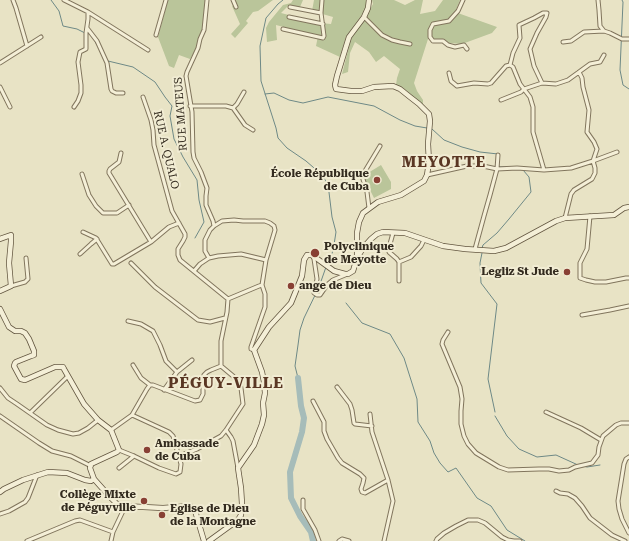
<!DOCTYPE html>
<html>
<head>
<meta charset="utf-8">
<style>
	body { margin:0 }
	canvas { display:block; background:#e8e3c5 }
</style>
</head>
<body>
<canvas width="629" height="541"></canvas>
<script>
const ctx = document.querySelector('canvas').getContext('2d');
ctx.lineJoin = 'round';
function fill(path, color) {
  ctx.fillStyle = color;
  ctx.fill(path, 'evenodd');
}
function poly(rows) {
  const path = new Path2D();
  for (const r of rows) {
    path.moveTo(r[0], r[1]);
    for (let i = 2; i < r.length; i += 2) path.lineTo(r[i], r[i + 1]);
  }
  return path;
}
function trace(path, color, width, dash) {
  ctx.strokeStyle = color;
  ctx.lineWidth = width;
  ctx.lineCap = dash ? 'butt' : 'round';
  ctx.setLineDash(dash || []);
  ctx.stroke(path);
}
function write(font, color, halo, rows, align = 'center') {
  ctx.font = font + ' "Roboto Serif",serif';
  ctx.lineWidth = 4;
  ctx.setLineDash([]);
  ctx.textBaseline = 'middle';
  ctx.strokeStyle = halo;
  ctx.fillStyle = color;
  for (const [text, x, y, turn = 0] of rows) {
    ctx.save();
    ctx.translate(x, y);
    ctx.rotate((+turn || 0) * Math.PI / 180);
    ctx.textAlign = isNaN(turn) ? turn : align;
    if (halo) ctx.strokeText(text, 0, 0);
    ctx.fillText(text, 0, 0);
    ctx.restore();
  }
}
fill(poly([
	[168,0,205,0,202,33,197,48,190,59,179,55,174,68,169,66,158,37],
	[231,0,273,0,258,11,253,12,246,21,248,23,235,38,231,34,240,24,232,6,234,5],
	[293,0,303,0,300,7,289,5,281,13,320,23,331,24,333,17,312,11,314,0,367,0,368,3,364,12,346,37,340,57,316,46,318,36,276,25,277,40,267,42,266,28,269,22,283,5,291,3],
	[372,0,394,0,405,5,415,0,423,0,420,14,435,11,443,0,460,0,455,12,497,27,492,33,462,44,449,43,443,39,428,39,414,83,417,91,423,100,423,106,407,91,396,85,397,78,400,69,384,56,376,62,369,52,355,42,350,53,348,72,342,74,351,39,366,16,373,4],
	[381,165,391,182,391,189,374,198,363,176]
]), '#bac59a');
trace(poly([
	[51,0,59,11,63,26,77,29,85,33],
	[283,0,278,4,266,18,260,46,261,81,276,128,278,138,287,148,306,161,321,174,328,184,332,217,336,232,333,251,327,264],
	[622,0,623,2,620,70,623,85,629,89],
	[94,39,97,45],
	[108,61,133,67,155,82,165,97,172,106,170,116,174,139,183,157,197,180,199,200,204,222,195,238],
	[265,94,274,93,289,100,303,103,328,97,374,106,400,120,415,126,427,128],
	[432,129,444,140,462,147,480,152,498,154],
	[498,166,498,167,506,167],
	[482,248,483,245,497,233,509,219,531,192,529,177,523,170],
	[482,253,480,263,481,283,497,304,488,379,495,412],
	[346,303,362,323,390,334,404,358,417,399,418,422,430,441,434,453,440,463,448,472,456,468,477,498,491,506,507,530,525,541],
	[298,378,295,366,298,345,300,330,304,318,319,287,326,267],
	[495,416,507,436,519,449,537,457,556,455,578,465],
	[583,466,587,467,600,465]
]), '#6e8986', 1);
trace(poly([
	[298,378,301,406,304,418,302,432,290,472,291,498,300,516,311,532,313,541]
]), '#a6bcb9', 6);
const street = poly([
	[13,0,16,8,27,46],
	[64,0,88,12,148,50],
	[207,0,204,30,200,39,198,48,187,72,186,76,192,112,193,152,194,158,201,172,207,188,206,196,206,205,213,221,214,226],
	[233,0,236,7],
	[463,0,458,11,449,21,433,24,430,30,430,37,433,41,443,41,448,45,455,47,464,45,467,49],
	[598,0,599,10,600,26,604,31,610,33,622,39,629,39],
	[290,7,321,13,322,0],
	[289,17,323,24],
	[364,17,382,35,392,40,400,42,410,44],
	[87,28,97,41,107,63,111,89,112,91,116,93,123,93],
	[283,29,323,38,324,36,321,13],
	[156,35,166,0],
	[563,42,571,41,584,32,604,31],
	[0,63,41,37],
	[510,65,513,53,520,38,519,25,534,18,543,13,547,13,546,17,537,33,530,49,534,66,542,83],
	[449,73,451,81,457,86,474,83,488,84,491,83,506,66,510,65,513,67,520,84,530,97,533,107,533,132,544,170],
	[0,87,10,107],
	[143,97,151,120,153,130,154,145,172,211,185,234,185,237,183,241,178,249,178,255,180,260,228,299],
	[501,100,521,92,524,89,542,83,556,84,568,80,590,64,600,62,604,55],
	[190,106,226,106,233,108,245,125,253,130],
	[74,107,78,101,81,93,81,85,78,62,80,52,86,49,86,33,88,19,88,12],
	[233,108,237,104,244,92],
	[121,153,119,162,110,169,109,171,109,173,151,242],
	[498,155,497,169,517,168,544,170,571,168,593,161,617,152],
	[82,174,89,195,96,206,103,213,117,213,129,205],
	[427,175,467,166,483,166,497,169,490,195,484,216,475,249],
	[369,208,367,192,362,176,380,146],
	[590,216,587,249,580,263,580,278,586,280,595,282,606,282,626,278,629,278],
	[565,218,571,194,574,190,592,179,595,173,595,168,593,161,597,149,594,142,587,132,589,110,583,87,582,78,579,72],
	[83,232,96,238,112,264,114,264,151,242,169,227,179,223],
	[393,233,390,244,389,252,397,259,399,262,399,281],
	[80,254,91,244,97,239],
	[313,257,314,259,317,279,314,293,317,295,320,295,327,285,333,280,345,275],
	[209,258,205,251,205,240,210,230,214,226,222,221,234,220,243,221,265,221,270,223,274,226,275,230,266,260,262,285,265,294,265,307,251,347,251,349,254,350],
	[399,262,411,257,421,246,424,240],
	[131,263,155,287,198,320,210,322,225,318],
	[194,271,200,264,209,258,218,256,241,254,266,260],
	[11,286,25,282,28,279,26,258],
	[228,299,259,286,262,285],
	[582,315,610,310,629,306],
	[128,321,141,324,153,331,160,345,166,361,177,372],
	[448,332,443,340,442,344,460,387,462,399,461,411,461,424,464,436,468,444,476,453,499,467,508,470,539,469,549,469,559,471,569,470,575,467,592,463,598,455,599,447,603,436,616,425,621,423,629,423],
	[133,365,141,378,150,385],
	[337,387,350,404,352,410,354,423,355,424,372,426],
	[0,388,8,398,17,404,47,425,58,430,73,434,79,433,88,428,98,420],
	[164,390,177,372,192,360],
	[313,401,324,422,324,431,327,439,338,458,342,463,360,474,364,478,363,483,361,489,362,492,365,493,388,480],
	[546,412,581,428,601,440],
	[30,413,68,376],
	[370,414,372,432,388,480,393,501,384,541],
	[0,416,39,443,52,451,71,456,91,466],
	[111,430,132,415,147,389,150,385,153,385,195,401,200,400,203,394,203,381,204,375,207,372,211,370,221,366,221,341,227,312,228,299],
	[226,430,231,437,233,441,238,468],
	[119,450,134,456,159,468,176,474,180,472,181,464,173,436,169,432,132,415],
	[179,456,197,449,221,436,226,430,243,404,241,388,239,383,233,376,221,366],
	[629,457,626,459,624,464,618,501,619,509,622,519,629,533],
	[119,468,134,456],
	[556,491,560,493,568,494,575,498,582,506,590,518,612,535,625,541],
	[303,500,303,509,315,530,319,541],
	[0,514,9,511,25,502,28,498,37,475],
	[27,541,75,521,80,520,113,532],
	[111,541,113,532,123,511,123,506],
	[339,541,342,539,349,541],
	[436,541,437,539,444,533,456,526,468,520,478,520,485,523,502,537,508,540,514,541,520,541]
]);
const secondary = poly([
	[0,239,11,235,11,241,9,263,11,286,0,291],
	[357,258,357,233,359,222,363,213,378,202,401,195,424,181,427,175,429,162,428,144,430,121,429,114,419,104,410,97,400,89,393,86,374,87,362,91,351,91,336,89,335,85,337,76,349,37,364,17,368,8,369,0],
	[0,309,9,327,15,331,21,331,25,333,29,339,34,351,34,355,31,356,16,362,15,363,14,366,21,379,25,380,55,367,63,367,64,369,84,404,98,420,111,430,119,450,117,452,91,464,90,468,94,479,91,481,85,480,67,473,48,472,23,480,4,489,0,492],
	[94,479,111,498,117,504,123,506,163,508,190,506,194,509,196,514,204,541],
	[209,541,238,520,241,515,242,504,241,488,238,468,254,445,262,424,264,415,263,403,265,393,264,382,262,372,254,350,269,327,291,303,302,276,304,260,307,255,312,255,334,271,345,274,348,274,353,271,357,258,363,248,371,239,377,234,383,232,405,233,443,246,465,249,494,251,506,248,556,221,565,218,614,215,624,208,629,207]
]);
trace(street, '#81755d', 5);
trace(secondary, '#635640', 6);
trace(street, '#f4efd7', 3);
trace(secondary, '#f4efd7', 4.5);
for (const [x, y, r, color] of [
	[377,180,4,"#884034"],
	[315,253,5,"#884034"],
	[567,272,4,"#884034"],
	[291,286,4,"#884034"],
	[147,450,4,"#884034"],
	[144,501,4,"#884034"],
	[162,515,4,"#884034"]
]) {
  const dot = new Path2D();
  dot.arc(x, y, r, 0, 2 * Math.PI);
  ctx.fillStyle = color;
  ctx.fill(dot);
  trace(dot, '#f1ecd3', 1.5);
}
write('11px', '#332b1f', '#f1ecd3', [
	["RUE MATEUS",181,114,-94],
	["RUE A. QUALO",166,150,77]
]);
write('bold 11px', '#332b1f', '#f1ecd3', [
	["École République",369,174,"right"],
	["de Cuba",369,187,"right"],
	["Polyclinique",324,247],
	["de Meyotte",324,260],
	["Legliz St Jude",559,272,"right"],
	["ange de Dieu",299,286],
	["Ambassade",155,444],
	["de Cuba",155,457],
	["Collège Mixte",136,495,"right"],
	["de Péguyville",136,508,"right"],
	["Eglise de Dieu",170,509],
	["de la Montagne",170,522]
], 'left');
ctx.letterSpacing = '1px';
write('bold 15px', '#5a3724', '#f1ecd3', [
	["MEYOTTE",444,163],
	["PÉGUY-VILLE",226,384]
]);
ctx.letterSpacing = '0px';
</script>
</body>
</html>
